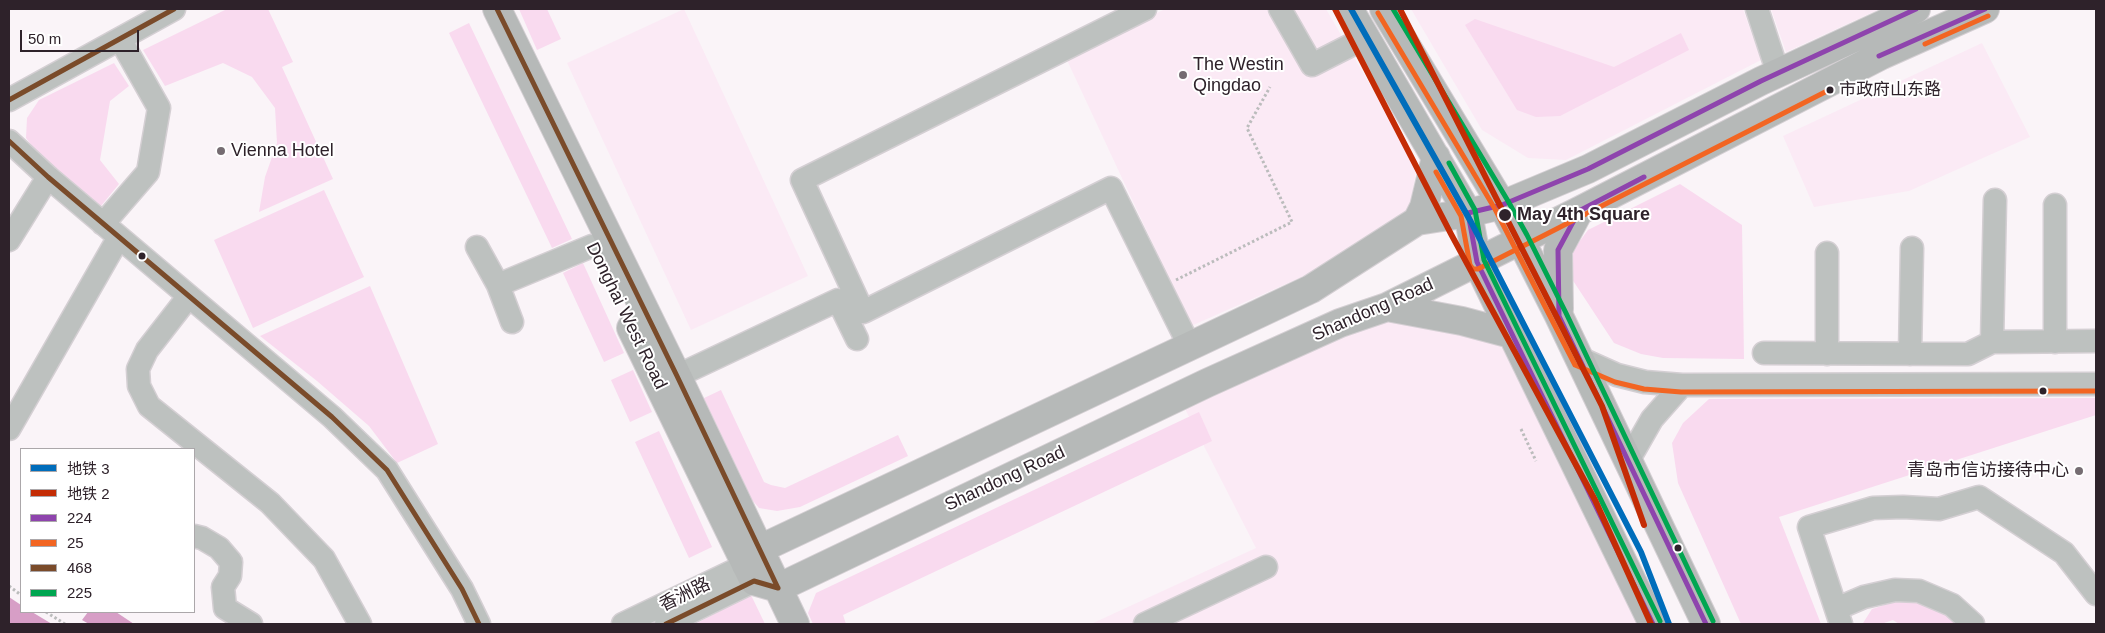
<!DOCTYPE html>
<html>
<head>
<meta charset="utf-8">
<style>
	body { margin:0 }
	#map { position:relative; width:2105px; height:633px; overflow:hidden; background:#faf4f8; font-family:Helvetica,"Noto Sans SC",sans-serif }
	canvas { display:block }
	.frame { position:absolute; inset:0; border:10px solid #2e222a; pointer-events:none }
	.legend { position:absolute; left:20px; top:448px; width:175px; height:165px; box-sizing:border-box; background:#fff; border:1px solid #aba7aa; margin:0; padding:6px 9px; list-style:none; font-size:15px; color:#2e222a }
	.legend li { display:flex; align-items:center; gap:10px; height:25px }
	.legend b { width:25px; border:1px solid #aba7aa }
	.scale { position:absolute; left:20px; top:30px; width:119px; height:22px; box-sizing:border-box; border:2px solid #2e222a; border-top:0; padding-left:6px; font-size:15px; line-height:18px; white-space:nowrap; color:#2e222a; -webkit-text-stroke:4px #fff; paint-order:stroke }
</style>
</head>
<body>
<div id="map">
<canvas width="2105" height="633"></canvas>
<div class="frame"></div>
<ul class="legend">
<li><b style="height:6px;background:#006dbb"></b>地铁 3</li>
<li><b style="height:6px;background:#c42c05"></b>地铁 2</li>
<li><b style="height:6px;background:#8e44ad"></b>224</li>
<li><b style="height:6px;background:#f26522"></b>25</li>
<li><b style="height:6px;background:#7a4b2a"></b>468</li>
<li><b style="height:6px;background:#00a651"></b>225</li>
</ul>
<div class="scale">50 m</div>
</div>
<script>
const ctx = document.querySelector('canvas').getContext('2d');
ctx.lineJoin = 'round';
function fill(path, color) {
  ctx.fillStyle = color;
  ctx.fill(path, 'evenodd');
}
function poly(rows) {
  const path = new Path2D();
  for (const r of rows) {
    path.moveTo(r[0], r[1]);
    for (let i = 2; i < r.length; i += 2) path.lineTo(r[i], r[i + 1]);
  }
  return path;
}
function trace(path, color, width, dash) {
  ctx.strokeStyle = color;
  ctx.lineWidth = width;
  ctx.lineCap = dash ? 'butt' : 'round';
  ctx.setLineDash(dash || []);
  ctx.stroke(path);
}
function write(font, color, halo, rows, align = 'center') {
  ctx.font = font + ' Helvetica,"Noto Sans SC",sans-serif';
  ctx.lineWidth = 4;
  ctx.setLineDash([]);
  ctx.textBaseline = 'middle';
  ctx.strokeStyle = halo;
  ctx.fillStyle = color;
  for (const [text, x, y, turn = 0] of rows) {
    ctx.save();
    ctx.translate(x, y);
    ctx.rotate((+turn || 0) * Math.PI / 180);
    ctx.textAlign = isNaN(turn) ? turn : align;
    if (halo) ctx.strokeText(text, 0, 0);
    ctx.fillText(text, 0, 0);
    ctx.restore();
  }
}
fill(poly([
	[684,9,808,276,691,330,567,63],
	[1165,9,1326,9,1417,166,1409,210,1381,242,1191,326,1066,58],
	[1411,9,1743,9,1761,60,1566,160,1528,158,1482,130],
	[1771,9,1880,9,1786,52],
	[1982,43,2030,137,1909,191,1814,207,1783,136],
	[1399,311,1518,344,1653,624,1091,624,1256,548,1184,407]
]), '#fbeaf5');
fill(poly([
	[227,9,268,9,293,62,282,67,333,179,259,212,265,177,277,143,275,108,252,77,223,63,165,86,143,50],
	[519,9,547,9,561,39,537,50],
	[1475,19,1614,67,1681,33,1689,50,1560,116,1536,117,1517,110,1465,25],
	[469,23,572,239,552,248,449,33],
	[114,63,129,86,110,101,100,160,119,184,101,206,37,153,26,138,27,118,39,100],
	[1680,184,1742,225,1744,359,1663,358,1641,354,1614,343,1570,276,1571,253,1588,230],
	[324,190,364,277,253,328,214,240],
	[583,263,624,353,604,362,563,273],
	[370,286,438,444,397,463,369,426,317,381,260,336],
	[633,370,652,412,630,422,611,380],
	[721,390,764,482,771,485,785,488,898,435,908,456,800,507,777,511,759,508,746,493,702,399],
	[2096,398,2096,415,1779,517,1821,624,1741,624,1678,483,1672,443,1683,423,1709,399],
	[1199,412,1212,441,843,615,846,624,813,624,808,613,816,593],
	[659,431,712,547,689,558,635,442],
	[751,595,765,624,695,624],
	[1894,602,1926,602,1959,624,1899,624,1893,620,1881,624,1863,623,1872,609]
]), '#f9daef');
fill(poly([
	[9,597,21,605,21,612,32,612,52,624,9,624],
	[88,612,116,612,134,624,89,624,82,620]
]), '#d79ec6');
const minor = poly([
	[1145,9,802,180,863,312,1111,188,1189,345],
	[1280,9,1312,65,1365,38],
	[1757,9,1778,73],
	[9,100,174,9],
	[9,141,48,177,332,417,387,470,462,589,479,624],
	[2055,205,2055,342],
	[103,224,148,172,159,108,120,39],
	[9,240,48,177],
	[477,247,498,285,512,322],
	[498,285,592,246],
	[189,296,147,350,138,369,139,386,149,406,270,503,324,559,360,624],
	[1992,342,1995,200],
	[1764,353,1968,354,1992,342,2096,341],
	[1827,354,1827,253],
	[1910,354,1912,248],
	[1579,358,1617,375,1645,382,1682,385,2096,384],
	[677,376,838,300,857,339],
	[9,429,119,237],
	[1628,461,1652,419,1682,385],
	[194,536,202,538,219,548,231,562,230,576,223,587,225,608,251,624],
	[1836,609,1864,597,1895,590,1919,591,1952,605,1973,624],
	[623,624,746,565],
	[666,624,754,581],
	[1145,624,1266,567],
	[1841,624,1809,527,1873,508,1903,507,1939,509,1979,497,2064,553,2096,594]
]);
const major = poly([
	[497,9,677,376,795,624],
	[1349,9,1468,213,1477,262,1653,624],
	[1384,9,1502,205,1520,239,1559,316,1706,624],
	[1417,221,1424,207,1436,157],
	[1387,307,1462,321,1511,334],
	[1559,309,1558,250,1579,211],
	[631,328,753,579],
	[746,565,760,549,1311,289,1417,221,1468,213,1502,205,1588,169,1761,81,1916,9],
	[754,581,778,588,1207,383,1340,323,1387,307,1579,211,1882,55,1985,9]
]);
trace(minor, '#d4cfd3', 25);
trace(major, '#d4cfd3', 30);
trace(poly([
	[1176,280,1292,222,1247,128,1270,87],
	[1521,429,1536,461],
	[9,586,21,595],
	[46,612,65,624]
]), '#bbbcbc', 3, [2.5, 2.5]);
trace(minor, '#bdc1bf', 22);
trace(major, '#b6b9b8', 28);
trace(poly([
	[1879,56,1985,9],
	[1644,177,1579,211,1558,250,1559,316,1706,624],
	[1653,624,1477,262,1468,213,1502,205,1588,169,1761,81,1916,9]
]), '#8e44ad', 5);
trace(poly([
	[1378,13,1495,209,1575,365,1615,382,1644,389,1681,392,2096,391],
	[1925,44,1988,16],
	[1436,172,1461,216,1470,265,1473,269,1478,269,1831,89]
]), '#f26522', 5);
trace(poly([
	[497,9,677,376,778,588],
	[9,100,174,9],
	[9,141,48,177,332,417,387,470,462,589,479,624],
	[666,624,754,581,778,588]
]), '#7a4b2a', 5);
trace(poly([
	[1393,9,1508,201,1527,235,1566,313,1713,621],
	[1449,163,1475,210,1484,260,1660,621]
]), '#00a651', 5);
trace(poly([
	[1351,9,1471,222,1641,552,1669,624]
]), '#006dbb', 6);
trace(poly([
	[1335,9,1451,234,1595,500,1651,624],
	[1400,9,1602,406,1644,525]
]), '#c42c05', 6);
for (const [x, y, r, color] of [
	[1183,75,5,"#756c72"],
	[1830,90,4.5,"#2e222a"],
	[221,151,5,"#756c72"],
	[1505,215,7,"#2e222a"],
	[142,256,4.5,"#2e222a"],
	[2043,391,4.5,"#2e222a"],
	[2079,471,5,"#756c72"],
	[1678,548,4.5,"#2e222a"]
]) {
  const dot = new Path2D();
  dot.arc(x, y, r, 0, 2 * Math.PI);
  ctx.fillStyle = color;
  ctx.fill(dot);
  trace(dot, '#fff', 2);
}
write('17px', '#2e222a', '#fff', [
	["市政府山东路",1839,90]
], 'left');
write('18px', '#2e222a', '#fff', [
	["The Westin",1193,65],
	["Qingdao",1193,86],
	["Vienna Hotel",231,151],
	["青岛市信访接待中心",2069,471,"right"]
], 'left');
write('bold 18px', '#2e222a', '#fff', [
	["May 4th Square",1517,215]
], 'left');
write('18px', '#2e222a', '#fff', [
	["Shandong Road",1373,310,-24],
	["Donghai West Road",626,316,64],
	["Shandong Road",1005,479,-25],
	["香洲路",685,595,-26]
]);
</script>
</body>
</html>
